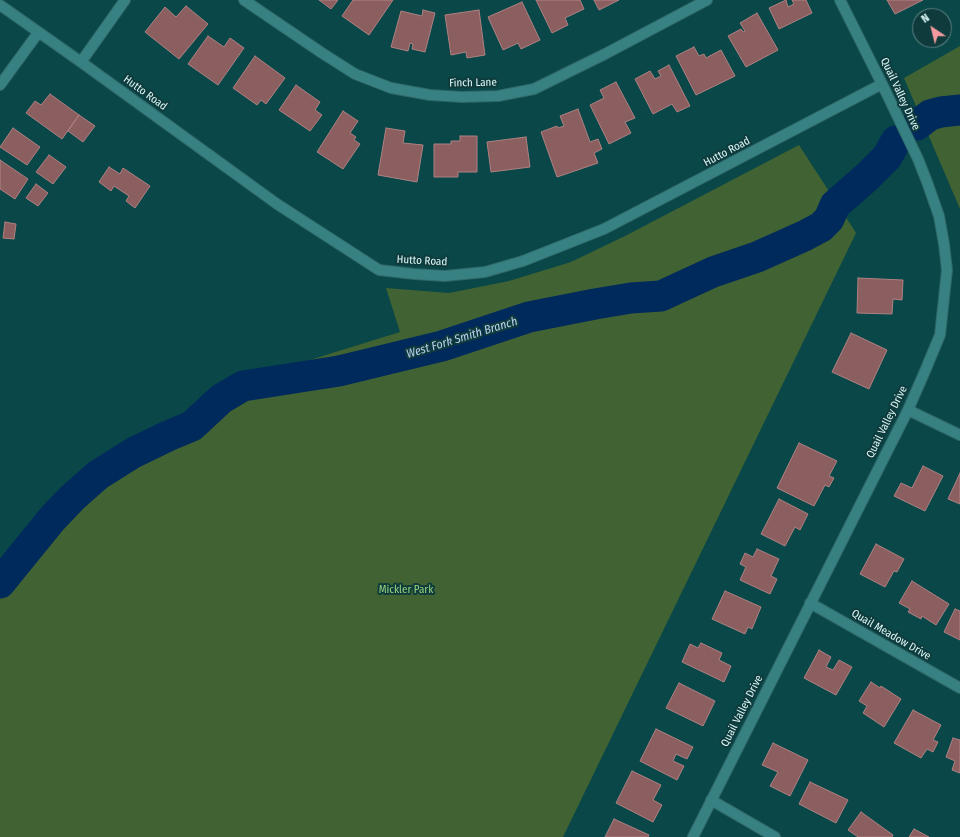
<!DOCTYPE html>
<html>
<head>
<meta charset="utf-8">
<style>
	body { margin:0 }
	#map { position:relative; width:960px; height:837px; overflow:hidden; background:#094748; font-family:"Fira Sans Condensed",sans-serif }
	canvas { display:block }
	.north { position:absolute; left:912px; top:8px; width:40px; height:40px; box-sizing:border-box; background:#103b3c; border:1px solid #618686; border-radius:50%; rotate:325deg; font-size:11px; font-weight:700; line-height:16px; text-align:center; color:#daf6f6 }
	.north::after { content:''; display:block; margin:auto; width:14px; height:18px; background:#f59b9f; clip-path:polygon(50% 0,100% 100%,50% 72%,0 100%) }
</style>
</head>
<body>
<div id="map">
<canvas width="960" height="837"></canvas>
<div class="north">N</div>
</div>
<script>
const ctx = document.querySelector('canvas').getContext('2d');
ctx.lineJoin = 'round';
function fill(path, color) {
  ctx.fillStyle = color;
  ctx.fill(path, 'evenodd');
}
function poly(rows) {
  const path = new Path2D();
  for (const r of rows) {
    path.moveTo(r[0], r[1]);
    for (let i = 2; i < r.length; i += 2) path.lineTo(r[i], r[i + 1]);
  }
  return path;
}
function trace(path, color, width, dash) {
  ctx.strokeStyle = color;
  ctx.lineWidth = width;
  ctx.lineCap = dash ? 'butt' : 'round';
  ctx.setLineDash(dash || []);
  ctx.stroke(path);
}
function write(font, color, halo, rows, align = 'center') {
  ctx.font = font + ' "Fira Sans Condensed",sans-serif';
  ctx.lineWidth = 4;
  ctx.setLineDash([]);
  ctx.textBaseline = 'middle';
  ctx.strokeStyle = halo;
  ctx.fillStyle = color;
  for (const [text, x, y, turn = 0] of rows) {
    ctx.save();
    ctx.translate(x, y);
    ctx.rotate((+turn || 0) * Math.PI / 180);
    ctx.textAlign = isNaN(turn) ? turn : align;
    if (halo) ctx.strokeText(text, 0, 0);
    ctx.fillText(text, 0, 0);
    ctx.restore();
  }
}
fill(poly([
	[960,46,960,209,904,78],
	[799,145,856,233,563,837,0,837,0,574,80,480,226,386,400,332,386,288,449,293,509,281,571,262,627,235]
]), '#416333');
trace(poly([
	[917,125,930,115,941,112,960,110],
	[0,583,52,519,72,498,98,475,133,453,168,436,192,426,221,399,243,386,339,371,442,346,529,317,595,304,631,298,661,296,713,272,757,257,804,236,821,227,829,219,835,205,867,177,887,157,896,141]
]), '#00295c', 31);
const building = poly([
	[319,0,338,0,331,9,319,0],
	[353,0,393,0,369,35,342,16,353,0],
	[536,0,580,0,584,9,565,18,568,25,552,33,536,0],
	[594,0,619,0,599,10,594,0],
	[786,0,788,7,794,4,792,0,806,0,812,13,779,29,769,8,786,0],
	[887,0,923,0,895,14,887,0],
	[522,2,540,40,521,49,518,43,503,50,488,17,522,2],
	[186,6,208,24,179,59,145,32,165,7,176,17,186,6],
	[423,10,435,13,425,52,412,49,413,44,410,43,408,51,391,47,401,11,422,16,423,10],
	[479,10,485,55,467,58,466,52,451,55,445,15,479,10],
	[757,13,778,50,746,67,728,36,741,29,743,32,745,31,740,23,757,13],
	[208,36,224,47,230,38,244,48,218,85,188,64,208,36],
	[694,47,699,56,704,54,706,58,721,50,735,76,696,95,676,56,694,47],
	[255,56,285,78,266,104,261,100,257,105,233,88,255,56],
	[669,65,690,106,677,112,672,104,653,114,635,79,650,71,655,79,661,76,658,71,669,65],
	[616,82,635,118,625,122,631,133,609,144,590,105,604,98,600,90,616,82],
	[296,85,320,102,315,110,322,115,310,131,279,110,296,85],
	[50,94,79,115,62,139,26,113,35,101,41,105,50,94],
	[578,109,590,142,598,139,602,149,594,153,598,163,557,177,541,132,557,126,558,128,564,126,560,116,578,109],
	[343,111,358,121,350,133,356,137,354,140,360,144,343,169,317,152,343,111],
	[79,115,95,126,83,142,68,131,79,115],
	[13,128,40,147,27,165,0,147,13,128],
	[386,128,405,131,403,143,423,145,417,182,378,175,386,128],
	[460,136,477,136,477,172,458,172,458,177,434,177,434,144,451,144,451,141,460,141,460,136],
	[526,137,530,167,491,172,487,142,526,137],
	[49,155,66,167,53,184,36,172,49,155],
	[0,160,28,179,15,199,0,189,0,160],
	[109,167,120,174,123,168,150,186,135,208,126,201,129,196,114,186,111,191,99,182,109,167],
	[36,184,48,193,38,206,26,198,36,184],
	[5,222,16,224,14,239,3,238,5,222],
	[858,278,903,280,902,300,893,299,892,314,857,313,858,278],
	[851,333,887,350,869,389,832,372,851,333],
	[799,443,837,461,829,476,834,478,829,487,825,485,814,506,777,488,799,443],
	[923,466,943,476,925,511,894,496,901,483,912,488,923,466],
	[960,473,960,504,948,499,960,473],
	[779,499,808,514,800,530,795,527,785,546,761,534,779,499],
	[876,544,904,559,897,572,894,571,885,587,860,574,876,544],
	[757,549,779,559,771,576,777,579,770,594,740,580,746,567,740,564,745,553,753,557,757,549],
	[912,581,949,604,936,625,922,616,921,619,908,612,910,609,899,603,912,581],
	[725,591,761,607,752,629,748,627,745,634,712,619,725,591],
	[955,609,960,611,960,640,944,632,955,609],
	[701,643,722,653,719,660,731,666,724,682,682,662,690,644,698,648,701,643],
	[819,650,831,657,826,667,833,670,839,660,852,667,836,695,804,678,819,650],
	[871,682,880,688,881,686,901,699,884,727,863,713,867,706,859,701,871,682],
	[679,683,715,701,703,726,666,708,679,683],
	[913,710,941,725,933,740,938,742,933,752,927,749,921,758,894,743,913,710],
	[656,729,693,747,687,759,676,754,673,761,684,766,677,780,640,761,656,729],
	[953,738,960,740,960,773,952,770,955,761,946,757,953,738],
	[773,743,808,760,790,796,770,786,778,772,762,765,773,743],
	[632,771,661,785,653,800,662,805,653,822,616,803,632,771],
	[810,782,848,800,836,823,799,804,810,782],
	[861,812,893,835,892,837,858,837,848,830,861,812],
	[614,819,649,835,648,837,605,837,614,819],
	[914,829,929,837,909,837,914,829]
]);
fill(building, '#8b5f60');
trace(building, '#af8182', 1);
const minor = poly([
	[244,0,322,53,355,74,391,88,430,95,462,97,498,96,534,89,605,54,707,0],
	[0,5,81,62,277,204,379,270,414,274,445,276,485,272,523,261,604,229,882,84],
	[81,62,125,0],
	[0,85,38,33],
	[908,410,960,435],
	[810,603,960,688],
	[711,800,775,837],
	[693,837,908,410,925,371,940,335,947,270,944,244,939,216,927,182,918,159,882,84,840,0]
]);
trace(minor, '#2f6667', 12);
trace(minor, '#378182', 10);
write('11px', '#daf6f6', '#103b3c', [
	["Finch Lane",473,83,-1],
	["Hutto Road",145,93,36],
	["Quail Valley Drive",900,94,65],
	["Hutto Road",727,152,-28],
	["Hutto Road",422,261,3],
	["Quail Valley Drive",887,422,-64],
	["Quail Meadow Drive",891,635,30],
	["Quail Valley Drive",742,711,-63]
]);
write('11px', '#96d37d', '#103b3c', [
	["Mickler Park",406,590]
]);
write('italic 12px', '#bad2f3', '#103b3c', [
	["West Fork Smith Branch",462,338,-17]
]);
</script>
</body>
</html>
